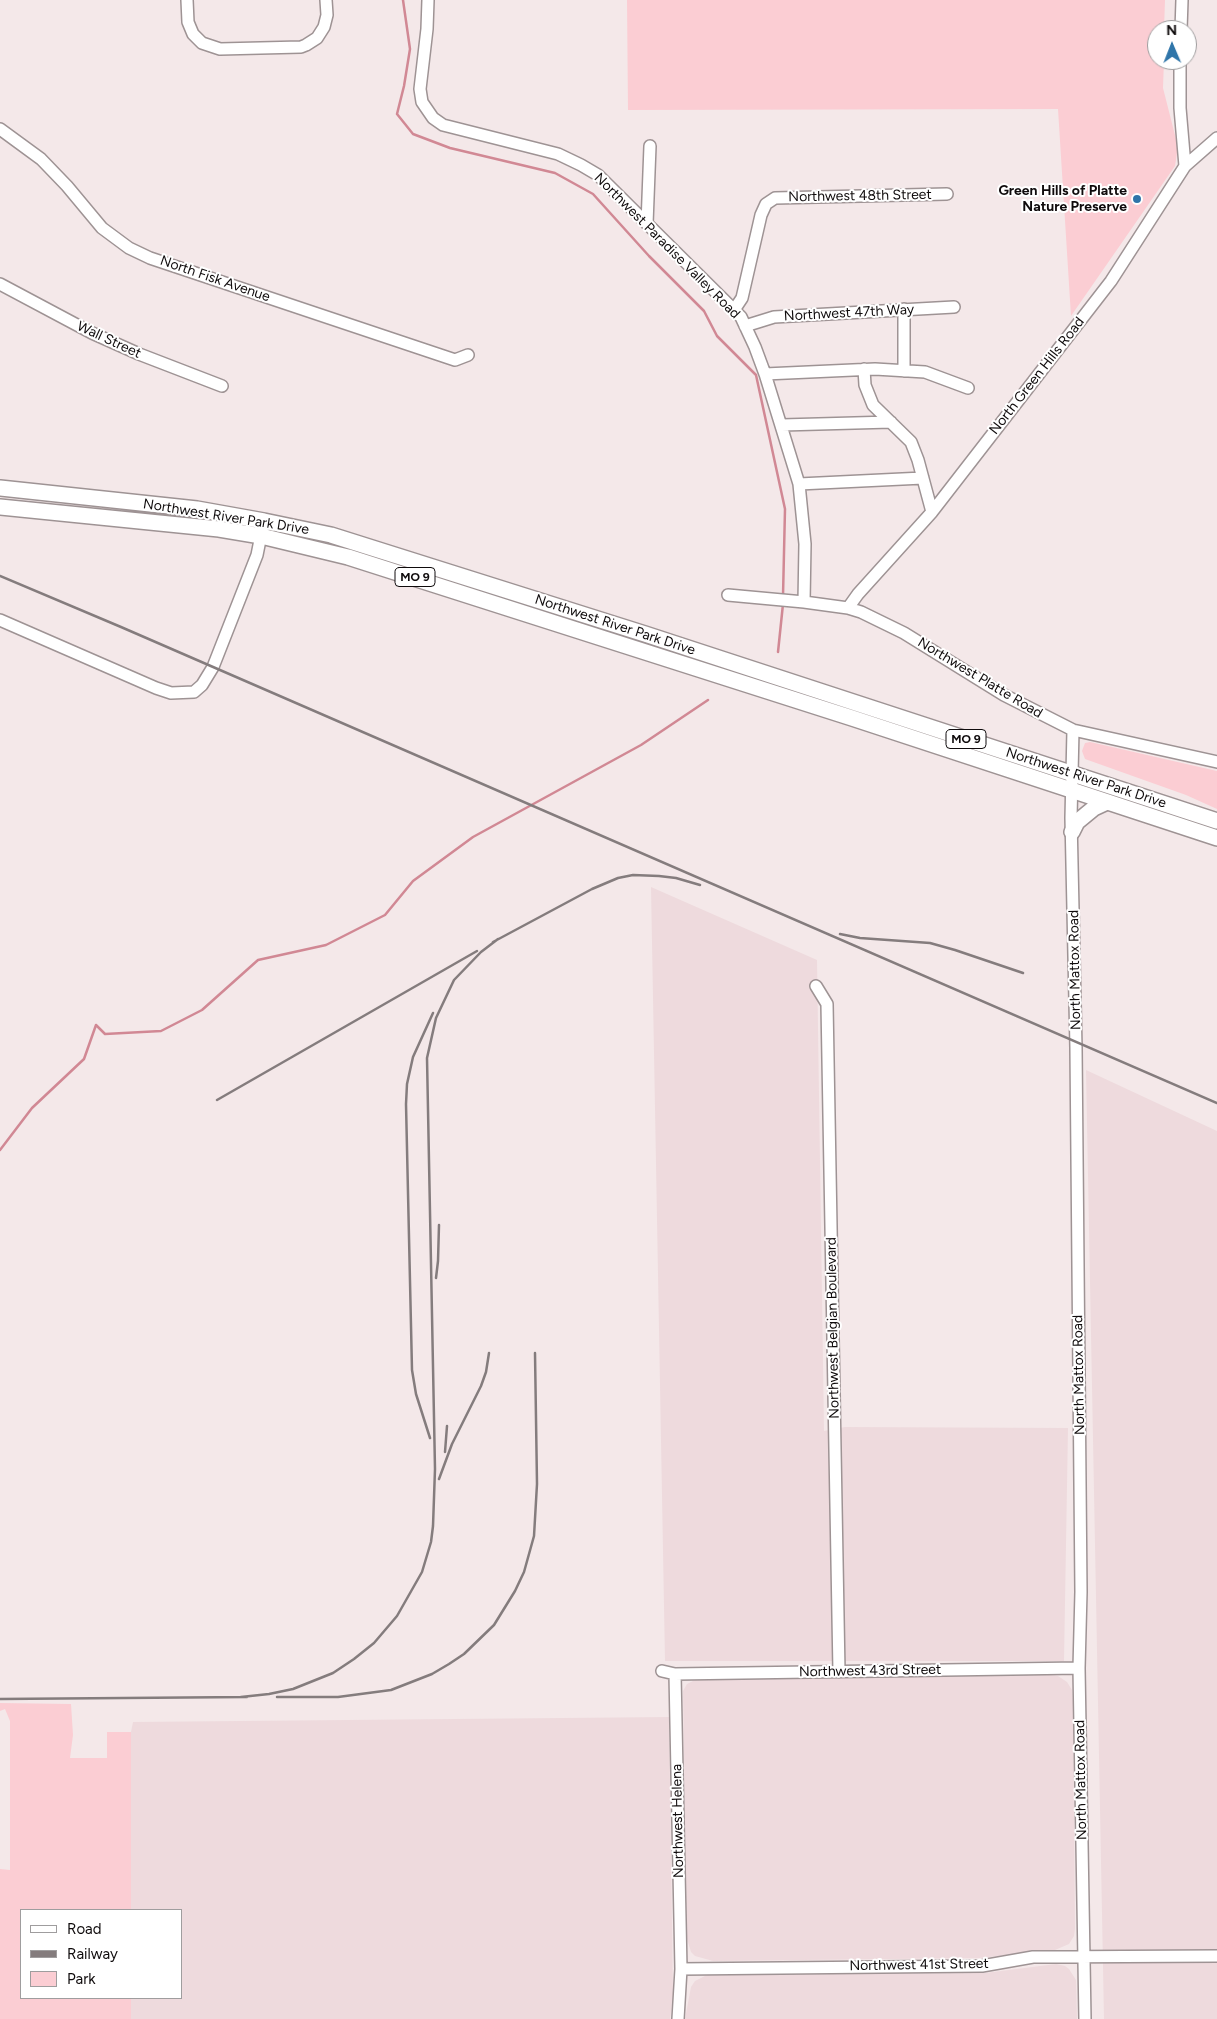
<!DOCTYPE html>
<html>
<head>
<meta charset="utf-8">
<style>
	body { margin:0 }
	#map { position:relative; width:1217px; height:2019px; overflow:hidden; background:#f4e8e9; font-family:Figtree,sans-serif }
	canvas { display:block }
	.legend { position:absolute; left:20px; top:1909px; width:162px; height:90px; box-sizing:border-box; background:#fff; border:1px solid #9f9d9e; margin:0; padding:6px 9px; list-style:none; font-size:15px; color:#0f0b0c }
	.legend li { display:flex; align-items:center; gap:10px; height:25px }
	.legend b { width:25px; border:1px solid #9f9d9e }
	.north { position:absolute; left:1147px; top:20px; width:50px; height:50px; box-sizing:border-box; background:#fff; border:1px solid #9f9d9e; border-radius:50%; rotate:359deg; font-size:14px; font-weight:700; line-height:20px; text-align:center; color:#0f0b0c }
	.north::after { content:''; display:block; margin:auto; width:18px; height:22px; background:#2f75a9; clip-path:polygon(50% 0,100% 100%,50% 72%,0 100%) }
</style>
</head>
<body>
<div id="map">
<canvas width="1217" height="2019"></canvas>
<ul class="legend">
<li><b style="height:6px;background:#fff"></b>Road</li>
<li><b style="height:6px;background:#847c7d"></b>Railway</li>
<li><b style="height:14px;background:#fbcdd3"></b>Park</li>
</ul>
<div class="north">N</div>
</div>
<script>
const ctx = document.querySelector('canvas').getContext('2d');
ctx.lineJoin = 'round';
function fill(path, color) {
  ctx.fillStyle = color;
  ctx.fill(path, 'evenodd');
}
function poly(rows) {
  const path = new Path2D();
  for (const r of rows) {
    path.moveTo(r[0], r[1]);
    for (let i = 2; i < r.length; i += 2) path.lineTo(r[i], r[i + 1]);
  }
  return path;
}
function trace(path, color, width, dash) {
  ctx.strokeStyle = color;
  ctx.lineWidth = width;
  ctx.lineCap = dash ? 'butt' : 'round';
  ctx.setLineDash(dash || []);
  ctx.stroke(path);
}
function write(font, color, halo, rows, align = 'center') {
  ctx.font = font + ' Figtree,sans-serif';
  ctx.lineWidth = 4;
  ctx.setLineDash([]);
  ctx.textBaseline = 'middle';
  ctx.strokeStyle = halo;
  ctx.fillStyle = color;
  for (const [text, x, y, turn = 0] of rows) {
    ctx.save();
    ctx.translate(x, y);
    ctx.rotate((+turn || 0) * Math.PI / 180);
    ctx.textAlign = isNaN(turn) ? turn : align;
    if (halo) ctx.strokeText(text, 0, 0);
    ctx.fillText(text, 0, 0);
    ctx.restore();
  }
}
fill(poly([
	[651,887,817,960,824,1431,845,1427,1068,1428,1064,1661,665,1661],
	[1086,1070,1217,1131,1217,2019,1104,2019],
	[1051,1675,1058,1676,1067,1682,1072,1690,1073,1701,1075,1929,1074,1936,1069,1944,1055,1950,979,1958,713,1961,695,1956,691,1952,687,1939,683,1691,687,1684,699,1678],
	[669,1717,673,1993,670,2019,131,2019,131,1998,181,1998,181,1910,131,1910,131,1732,133,1722],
	[1056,1964,1065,1966,1069,1969,1076,1980,1077,2019,685,2019,691,1987,695,1981,707,1975,985,1973]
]), '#eedadd');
fill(poly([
	[627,0,1165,0,1164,30,1157,30,1157,60,1164,60,1163,88,1178,147,1175,166,1071,316,1058,109,628,110],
	[1090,742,1217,771,1217,809,1186,795,1085,759,1082,751,1085,743],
	[0,1703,71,1704,73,1735,70,1758,107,1758,107,1732,131,1732,131,1910,21,1910,21,1998,131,1998,131,2019,0,2019,0,1869,10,1870,10,1721,5,1709,0,1711]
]), '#fbcdd3');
trace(poly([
	[403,0,410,49,404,86,397,114,413,134,450,148,555,173,593,194,649,256,704,311,717,336,756,375,785,509,783,596],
	[778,652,783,604],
	[0,1150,32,1108,84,1059,96,1025,105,1034,161,1031,202,1010,258,960,326,945,385,915,413,881,473,837,641,745,708,700]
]), '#d18894', 2.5);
const minor = poly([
	[187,0,188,22,193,34,202,43,220,49,301,47,306,45,317,38,324,27,327,15,326,0],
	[428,0,427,29,420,89,422,102,433,118,443,125,558,154,581,165,598,175,741,317,755,347,765,374,799,484,805,544,804,602],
	[1181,30,1182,0],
	[1180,60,1180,108,1185,166],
	[0,129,41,159,67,186,102,228,129,248,150,258,455,360,468,355],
	[647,224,650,146],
	[0,284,92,333,139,354,222,386],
	[734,310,742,298,761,215,766,204,775,198,947,194],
	[745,326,774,317,954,307],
	[864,369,865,385,873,405,911,442,918,460,932,512],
	[904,371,904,309],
	[765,374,875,369,925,372,968,388],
	[782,425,891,422],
	[799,484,923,478],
	[728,595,804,602,848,608,861,612,904,633,1004,695,1073,730,1217,762],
	[848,608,858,594,932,512,1111,281,1185,166,1217,138],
	[0,620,156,688,171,693,194,692,202,685,213,667,257,555,262,530],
	[1073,730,1071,818,1076,1048,1081,1592,1079,1668,1085,2019],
	[816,986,827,1004,839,1672],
	[662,1671,675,1674,1079,1668],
	[675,1674,681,1969,678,2019],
	[681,1969,982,1966,1033,1957,1217,1956]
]);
const major = poly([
	[0,488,197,509,264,521,331,535,645,634,1217,821],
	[0,507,219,529,261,536,348,557,852,718,1217,838],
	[1072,832,1077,822,1094,808,1107,802]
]);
trace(minor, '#9e9394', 14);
trace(major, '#9e9394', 18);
trace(minor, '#fff', 11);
trace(major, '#fff', 15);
trace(poly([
	[0,576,121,627,1217,1103],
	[840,934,860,938,930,943,955,950,1023,973],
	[493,942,592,889,618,878,633,875,659,876,676,878,700,885],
	[217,1100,477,951],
	[436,1278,438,1261,439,1225],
	[430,1438,416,1394,412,1370,406,1104,407,1084,413,1057,433,1013],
	[445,1452,447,1426],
	[439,1479,452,1444,481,1386,486,1372,489,1353],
	[241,1697,269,1694,293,1689,333,1673,354,1659,374,1643,397,1616,422,1572,431,1542,433,1526,435,1469,427,1058,436,1018,454,980,481,952,498,939],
	[277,1697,338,1697,391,1690,432,1674,449,1664,464,1654,494,1625,515,1591,524,1572,534,1536,537,1484,535,1353],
	[0,1699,247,1697]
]), '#847c7d', 2.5);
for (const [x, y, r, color] of [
	[1137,199,5,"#2f75a9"]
]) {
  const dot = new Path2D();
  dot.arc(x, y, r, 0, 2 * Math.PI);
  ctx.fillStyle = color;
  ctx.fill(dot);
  trace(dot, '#fff', 2);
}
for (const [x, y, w] of [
	[415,577,40],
	[966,739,40]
]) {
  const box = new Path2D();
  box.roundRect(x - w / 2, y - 9.5, w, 19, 4);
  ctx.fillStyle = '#fff';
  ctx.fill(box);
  trace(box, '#0f0b0c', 1);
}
write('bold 12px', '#0f0b0c', null, [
	["MO 9",415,577],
	["MO 9",966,739]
]);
write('bold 14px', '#0f0b0c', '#fff', [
	["Green Hills of Platte",1127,191],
	["Nature Preserve",1127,207]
], 'right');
write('14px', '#0f0b0c', '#fff', [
	["Northwest 48th Street",860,196,-1],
	["Northwest Paradise Valley Road",667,246,45],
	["North Fisk Avenue",215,279,19],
	["Northwest 47th Way",849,313,-3],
	["Wall Street",109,340,25],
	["North Green Hills Road",1037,376,-52],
	["Northwest River Park Drive",226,517,9],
	["Northwest River Park Drive",615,625,18],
	["Northwest Platte Road",980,678,31],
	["Northwest River Park Drive",1086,778,18],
	["North Mattox Road",1075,970,-91],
	["Northwest Belgian Boulevard",833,1328,-91],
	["North Mattox Road",1079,1375,-91],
	["Northwest 43rd Street",870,1671,-1],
	["North Mattox Road",1081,1780,-91],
	["Northwest Helena",678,1821,-91],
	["Northwest 41st Street",919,1965,-1]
]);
</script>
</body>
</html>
